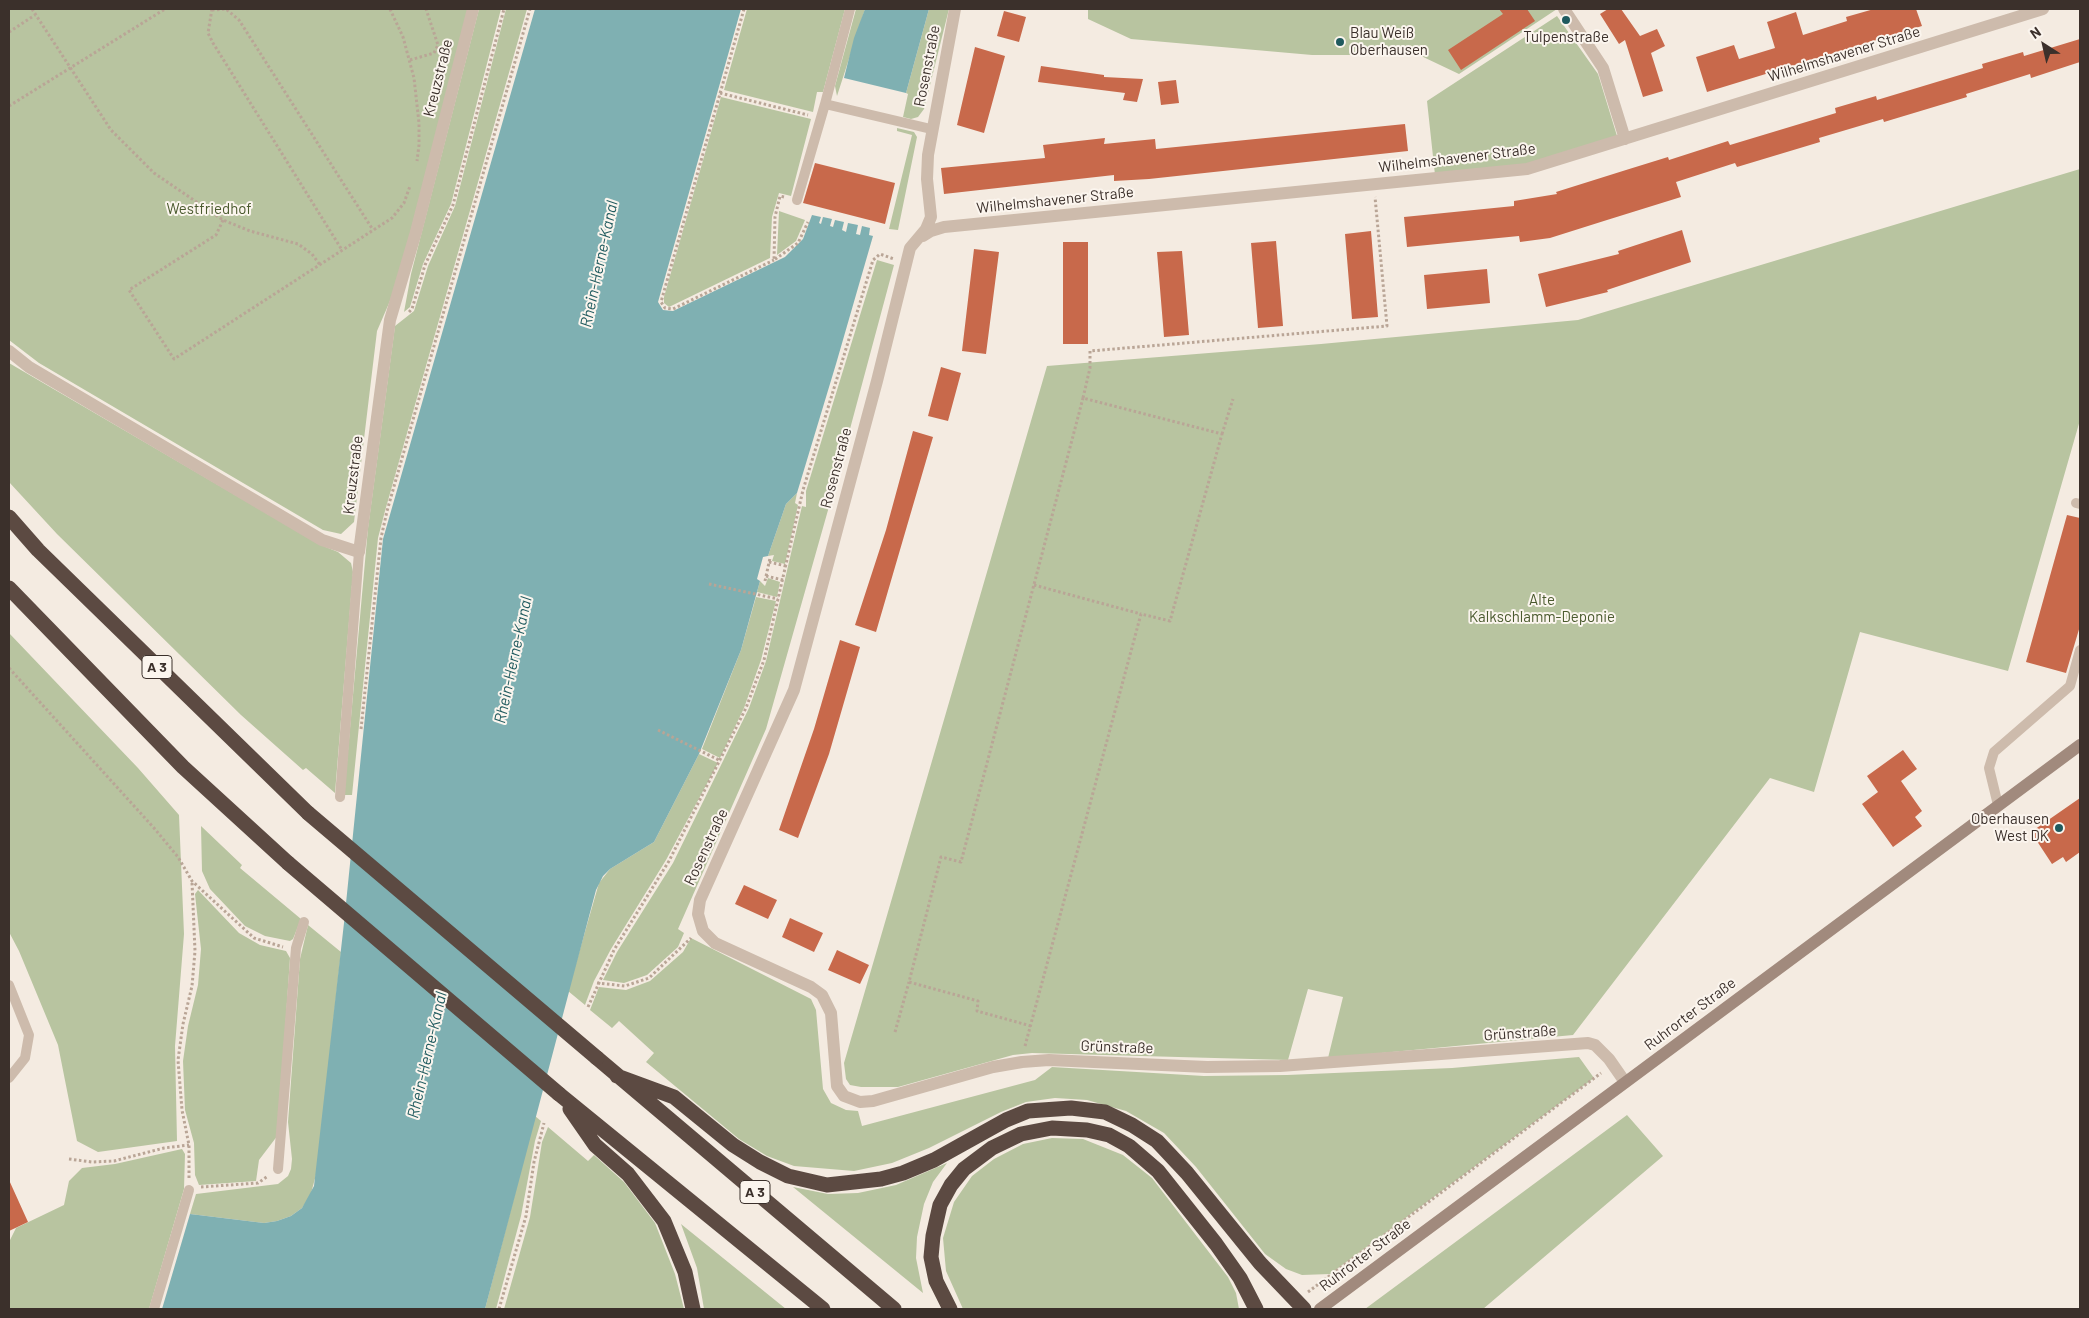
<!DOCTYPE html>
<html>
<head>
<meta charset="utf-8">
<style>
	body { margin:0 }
	#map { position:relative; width:2089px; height:1318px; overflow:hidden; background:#f4ebe1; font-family:Barlow,sans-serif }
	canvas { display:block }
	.frame { position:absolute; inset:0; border:10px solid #3b302b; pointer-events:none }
	.north { position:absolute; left:2019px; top:20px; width:50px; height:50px; -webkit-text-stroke:4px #fbf5ee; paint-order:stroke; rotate:325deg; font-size:14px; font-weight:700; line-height:20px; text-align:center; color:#3b302b }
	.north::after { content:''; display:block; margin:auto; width:18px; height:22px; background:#3b302b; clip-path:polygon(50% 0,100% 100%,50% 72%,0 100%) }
</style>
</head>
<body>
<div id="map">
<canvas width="2089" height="1318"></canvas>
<div class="frame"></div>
<div class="north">N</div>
</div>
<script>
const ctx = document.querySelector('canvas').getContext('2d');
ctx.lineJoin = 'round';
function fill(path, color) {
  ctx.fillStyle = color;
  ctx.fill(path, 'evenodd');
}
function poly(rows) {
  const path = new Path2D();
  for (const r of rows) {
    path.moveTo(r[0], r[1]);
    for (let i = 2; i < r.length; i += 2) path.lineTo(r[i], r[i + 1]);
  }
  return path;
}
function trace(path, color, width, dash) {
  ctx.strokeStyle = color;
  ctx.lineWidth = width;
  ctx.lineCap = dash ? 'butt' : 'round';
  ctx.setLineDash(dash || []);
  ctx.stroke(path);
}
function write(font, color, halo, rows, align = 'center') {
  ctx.font = font + ' Barlow,sans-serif';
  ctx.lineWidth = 4;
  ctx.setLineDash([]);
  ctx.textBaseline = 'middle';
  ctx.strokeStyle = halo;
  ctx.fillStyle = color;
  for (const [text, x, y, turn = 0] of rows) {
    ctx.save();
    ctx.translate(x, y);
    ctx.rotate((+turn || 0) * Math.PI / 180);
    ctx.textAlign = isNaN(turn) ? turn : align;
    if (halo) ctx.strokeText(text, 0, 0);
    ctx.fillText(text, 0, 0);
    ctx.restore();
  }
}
fill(poly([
	[9,9,469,9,396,287,377,331,354,522,341,534,323,530,39,363,9,340],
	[479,9,501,9,451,204,423,264,410,307,404,312,411,274],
	[506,9,527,9,385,511,378,538,352,795,344,795,368,528,395,326,414,311,428,266,455,206],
	[747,9,845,9,823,92,817,92,813,112,724,90],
	[856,9,865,9,837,96,835,86],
	[929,9,949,9,924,109,918,117,911,119,903,117,908,94,906,93],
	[1088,9,1557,9,1459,74,1419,55,1312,55,1131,39,1088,19],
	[1557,16,1598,74,1617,136,1524,165,1435,175,1427,101],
	[721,97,811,119,791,196,779,193,772,217,770,258,669,307,664,303,664,297],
	[897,128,914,132,917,137,898,230,889,229,912,135,897,131],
	[2080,169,2080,420,2008,671,1860,632,1814,792,1770,778,1573,1035,1328,1058,1343,997,1308,989,1288,1060,1032,1053,1013,1055,898,1087,861,1087,850,1085,846,1079,844,1063,1047,366,1321,344,1578,320],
	[779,211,805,220,796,241,777,255],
	[877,260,894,265,832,496,766,729,678,929,684,933,678,947,647,975,624,983,603,980,617,952,673,863,749,708,766,661,802,506,806,507,806,491],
	[9,363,321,545,338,552,351,563,353,572,335,793,306,768,303,770,241,715,57,534,9,482],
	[797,493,795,503,798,505,785,564,772,561,774,555,768,556,786,504],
	[768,578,780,582,777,597,757,592,760,581,765,586],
	[756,597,776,601,761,660,744,708,720,758,702,749,741,650],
	[9,633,138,768,179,815,184,934,175,1046,177,1141,98,1152,77,1141,58,1045,19,951,9,932],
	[699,754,718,763,666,860,611,949,594,981,585,1005,568,991,599,883,610,869,654,842],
	[201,826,242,865,240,868,301,919,293,939,290,941,265,936,245,926,210,889,202,871],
	[198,890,239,933,260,945,286,951,290,958,278,1135,259,1160,256,1181,199,1185,195,1175,194,1143,185,1110,183,1061,188,1026,198,985,201,949,195,894],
	[308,925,341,952,317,1171,310,1197,302,1208,291,1216,277,1221,264,1223,190,1214,196,1194,278,1184,288,1176,291,1169,292,1159,288,1122,300,959],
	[691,938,811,999,816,1010,823,1089,831,1103,846,1110,858,1111,862,1126,1035,1080,1052,1067,1204,1076,1287,1075,1452,1068,1579,1057,1594,1078,1330,1274,1302,1275,1286,1269,1265,1254,1196,1167,1164,1133,1126,1111,1087,1100,1055,1098,1026,1102,1001,1112,929,1148,892,1163,854,1171,794,1166,767,1156,739,1139,646,1062,654,1053,619,1021,612,1028,590,1010,599,987,626,990,650,981,683,952],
	[1627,1115,1663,1156,1483,1309,1365,1309],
	[535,1116,541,1121,535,1141,521,1216,496,1309,485,1309],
	[548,1127,588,1161,594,1155,624,1182,655,1223,675,1274,684,1309,504,1309,530,1217,542,1142],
	[1052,1138,1083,1139,1123,1155,1152,1178,1228,1277,1236,1293,1239,1309,963,1309,946,1271,943,1238,954,1202,972,1176,994,1159,1023,1144],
	[182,1149,185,1154,184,1189,149,1309,9,1309,9,1242,16,1228,64,1205,69,1181,82,1168,115,1164],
	[947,1163,933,1182,924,1204,917,1237,916,1258,923,1293,793,1187,828,1194,858,1193,896,1185],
	[681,1224,786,1309,704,1309,697,1268]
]), '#b8c4a0');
fill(poly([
	[535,9,741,9,658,302,663,310,673,311,785,257,803,239,812,215,821,217,819,223,821,224,823,217,832,219,830,226,833,227,835,220,844,222,842,230,846,232,848,223,858,225,856,234,860,235,862,226,870,228,869,235,873,236,836,364,797,493,786,504,768,556,763,557,757,579,760,581,741,650,699,754,654,842,610,869,603,876,596,890,485,1309,162,1309,190,1214,264,1223,277,1221,291,1216,302,1208,314,1186,344,923,383,539],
	[865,9,929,9,906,93,844,78,854,38]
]), '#7fb0b2');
fill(poly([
	[1499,9,1527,9,1535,21,1461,70,1448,50,1503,14],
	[1608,9,1621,9,1640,36,1657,29,1665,46,1651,53,1663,91,1643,97,1625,40,1619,44,1600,14],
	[1874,9,1916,9,1922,26,1707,92,1696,57,1734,45,1739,59,1775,48,1767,22,1796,12,1803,35,1847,21,1846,17],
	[1004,11,1026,17,1019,42,997,36],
	[2080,39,2080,62,2031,78,2030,74,1966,94,1967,97,1884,122,1883,119,1819,138,1820,142,1737,167,1735,163,1676,182,1681,197,1607,220,1550,238,1520,242,1519,236,1407,247,1404,217,1514,206,1514,201,1557,194,1556,192,1626,170,1668,157,1669,160,1728,141,1730,145,1836,113,1835,108,1876,96,1877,100,1983,68,1982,64,2023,52,2024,56],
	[975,47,1005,56,984,133,957,125],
	[1041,66,1104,75,1104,77,1143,79,1137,102,1123,100,1125,93,1038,82],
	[1176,80,1179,103,1161,105,1158,82],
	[1405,124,1408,151,1149,179,1114,181,1114,175,944,194,941,168,1045,158,1043,145,1105,138,1104,144,1155,139,1156,149],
	[815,163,895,183,885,224,803,203],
	[1682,230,1691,262,1607,290,1608,292,1546,307,1538,274,1619,254,1618,251],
	[1371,231,1378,317,1352,319,1345,234],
	[1276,241,1283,326,1258,328,1251,243],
	[1063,242,1088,242,1088,344,1063,344],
	[974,249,999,252,986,354,962,351],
	[1182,251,1189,335,1164,337,1157,252],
	[1487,269,1490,303,1427,309,1424,275],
	[941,367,961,373,948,421,928,416],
	[913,431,933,437,876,632,855,625,886,530],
	[2067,515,2080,518,2080,626,2066,673,2026,662],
	[840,640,860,647,829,754,798,838,779,830,814,729],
	[1903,750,1917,769,1901,781,1922,811,1915,817,1922,826,1893,847,1862,804,1878,792,1867,776],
	[2080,798,2080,852,2066,862,2063,857,2052,864,2031,832],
	[744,885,777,900,768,919,735,904],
	[790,918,823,933,814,952,782,937],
	[837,950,869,965,860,984,828,970],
	[9,1180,28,1222,9,1231]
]), '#c8694b');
trace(poly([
	[32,9,111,130,154,173,223,220,250,231,298,244,312,254,320,265],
	[212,9,208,33,213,43,342,250],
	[390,9,403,37,414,78,419,123,419,145,417,161],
	[744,9,661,302,665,308,673,309,774,260],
	[212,10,226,9,239,20,373,230],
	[9,32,35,15],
	[410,60,434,53,438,45,426,9],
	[720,93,808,115],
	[9,106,165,9],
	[784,197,780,196,775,217,774,260,798,243,808,222],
	[223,220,216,235,129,290,174,359,392,218,404,203,410,186],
	[409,312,412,309,425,265,453,205,504,9],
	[1222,434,1233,399],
	[769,562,786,566],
	[766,576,783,580],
	[765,581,770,558],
	[709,584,778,599],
	[1034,585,1141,614],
	[9,668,154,828,178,857,192,881,254,938,283,947],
	[361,729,381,538,387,511,530,9],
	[658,730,721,761],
	[597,983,625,986,649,978,691,938],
	[588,1007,614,950,669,861,746,708,764,660,803,490,873,260,880,254,894,259],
	[1031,1026,977,1011,978,1001,909,982,941,857,961,862,1083,398],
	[895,1032,909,982],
	[1025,1046,1141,614,1170,621,1222,434,1083,398,1090,368,1090,351,1387,326,1375,197],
	[69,1159,92,1162,114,1161,164,1148,189,1145],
	[189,1178,189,1145,182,1110,178,1060,183,1024,192,986,195,951,192,882],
	[201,1187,258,1183,268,1176],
	[1308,1292,1601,1073],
	[499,1309,526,1216,534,1162,544,1123]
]), '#b9a596', 3, [2.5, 2.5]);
trace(poly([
	[850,9,825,104,931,129],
	[797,200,825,104],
	[2076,503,2080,504],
	[340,797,359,552],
	[1998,805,1989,768,1994,752,2070,686,2080,650],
	[9,985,29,1035,25,1058,9,1078],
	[278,1169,296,948,304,922],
	[154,1309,189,1190]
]), '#cdbbac', 10);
trace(poly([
	[955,9,928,155,927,179,931,217,926,229,910,248,877,381,794,690,700,900,698,914,703,931,715,943,811,987,822,995,831,1013,837,1086,844,1096,860,1102,873,1101,993,1067,1022,1062,1049,1060,1207,1067,1280,1066,1588,1043,1595,1045,1609,1059,1625,1082],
	[1564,9,1603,68,1625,139],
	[923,236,931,231,944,227,1527,169,2043,9],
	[9,351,29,367,322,540,359,552,390,320,416,232,473,9]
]), '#cdbbac', 12);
trace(poly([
	[1320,1309,2080,745]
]), '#a18a7d', 12);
trace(poly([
	[9,517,38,550,308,813],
	[9,588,183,767,288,863],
	[597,1058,894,1309],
	[617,1076,674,1097,733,1145,760,1162,788,1176,827,1185,881,1179,903,1173,934,1160,1006,1120,1028,1111,1071,1108,1105,1112,1132,1125,1157,1141,1187,1173,1260,1263,1304,1309],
	[559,1094,823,1309],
	[570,1109,595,1145,628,1174,664,1221,685,1272,693,1309],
	[950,1309,936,1281,931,1257,933,1236,940,1205,951,1185,964,1169,992,1148,1021,1134,1052,1128,1087,1130,1109,1135,1129,1146,1158,1171,1216,1244,1240,1278,1256,1309]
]), '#5c4a42', 15);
trace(poly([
	[308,813,597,1058],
	[288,863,559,1094]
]), '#5c4a42', 15);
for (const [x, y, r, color] of [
	[1566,20,5,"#1f5a5e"],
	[1340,42,5,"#1f5a5e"],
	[2059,828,5,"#1f5a5e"]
]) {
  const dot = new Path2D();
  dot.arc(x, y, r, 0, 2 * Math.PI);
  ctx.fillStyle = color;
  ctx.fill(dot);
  trace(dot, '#fbf5ee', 2);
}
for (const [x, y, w] of [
	[157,667,30],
	[755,1192,30]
]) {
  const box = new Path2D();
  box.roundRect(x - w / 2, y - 11.5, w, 23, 4);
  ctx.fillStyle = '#fbf5ee';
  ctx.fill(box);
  trace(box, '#3b302b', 1);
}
write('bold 14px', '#3b302b', null, [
	["A 3",157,667],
	["A 3",755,1192]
]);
write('15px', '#3b302b', '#fbf5ee', [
	["Blau Weiß",1350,33],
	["Oberhausen",1350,50],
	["Tulpenstraße",1566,37,"center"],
	["Oberhausen",2049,819,"right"],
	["West DK",2049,836,"right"]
], 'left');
write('15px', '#3b302b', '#fbf5ee', [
	["Wilhelmshavener Straße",1844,54,-17],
	["Rosenstraße",927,66,-79],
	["Kreuzstraße",438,78,-76],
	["Wilhelmshavener Straße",1457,158,-7],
	["Wilhelmshavener Straße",1055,200,-6],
	["Rosenstraße",836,468,-75],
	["Kreuzstraße",353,475,-83],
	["Rosenstraße",706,847,-65],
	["Ruhrorter Straße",1690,1014,-37],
	["Grünstraße",1520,1033,-4],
	["Grünstraße",1117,1047,2],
	["Ruhrorter Straße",1365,1255,-37]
]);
write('15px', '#4a5a2e', '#fbf5ee', [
	["Westfriedhof",209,209],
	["Alte",1542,600],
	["Kalkschlamm-Deponie",1542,617]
]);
write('italic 16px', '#1f5a5e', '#fbf5ee', [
	["Rhein-Herne-Kanal",599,264,-78],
	["Rhein-Herne-Kanal",513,660,-78],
	["Rhein-Herne-Kanal",427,1055,-77]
]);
</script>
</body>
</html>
